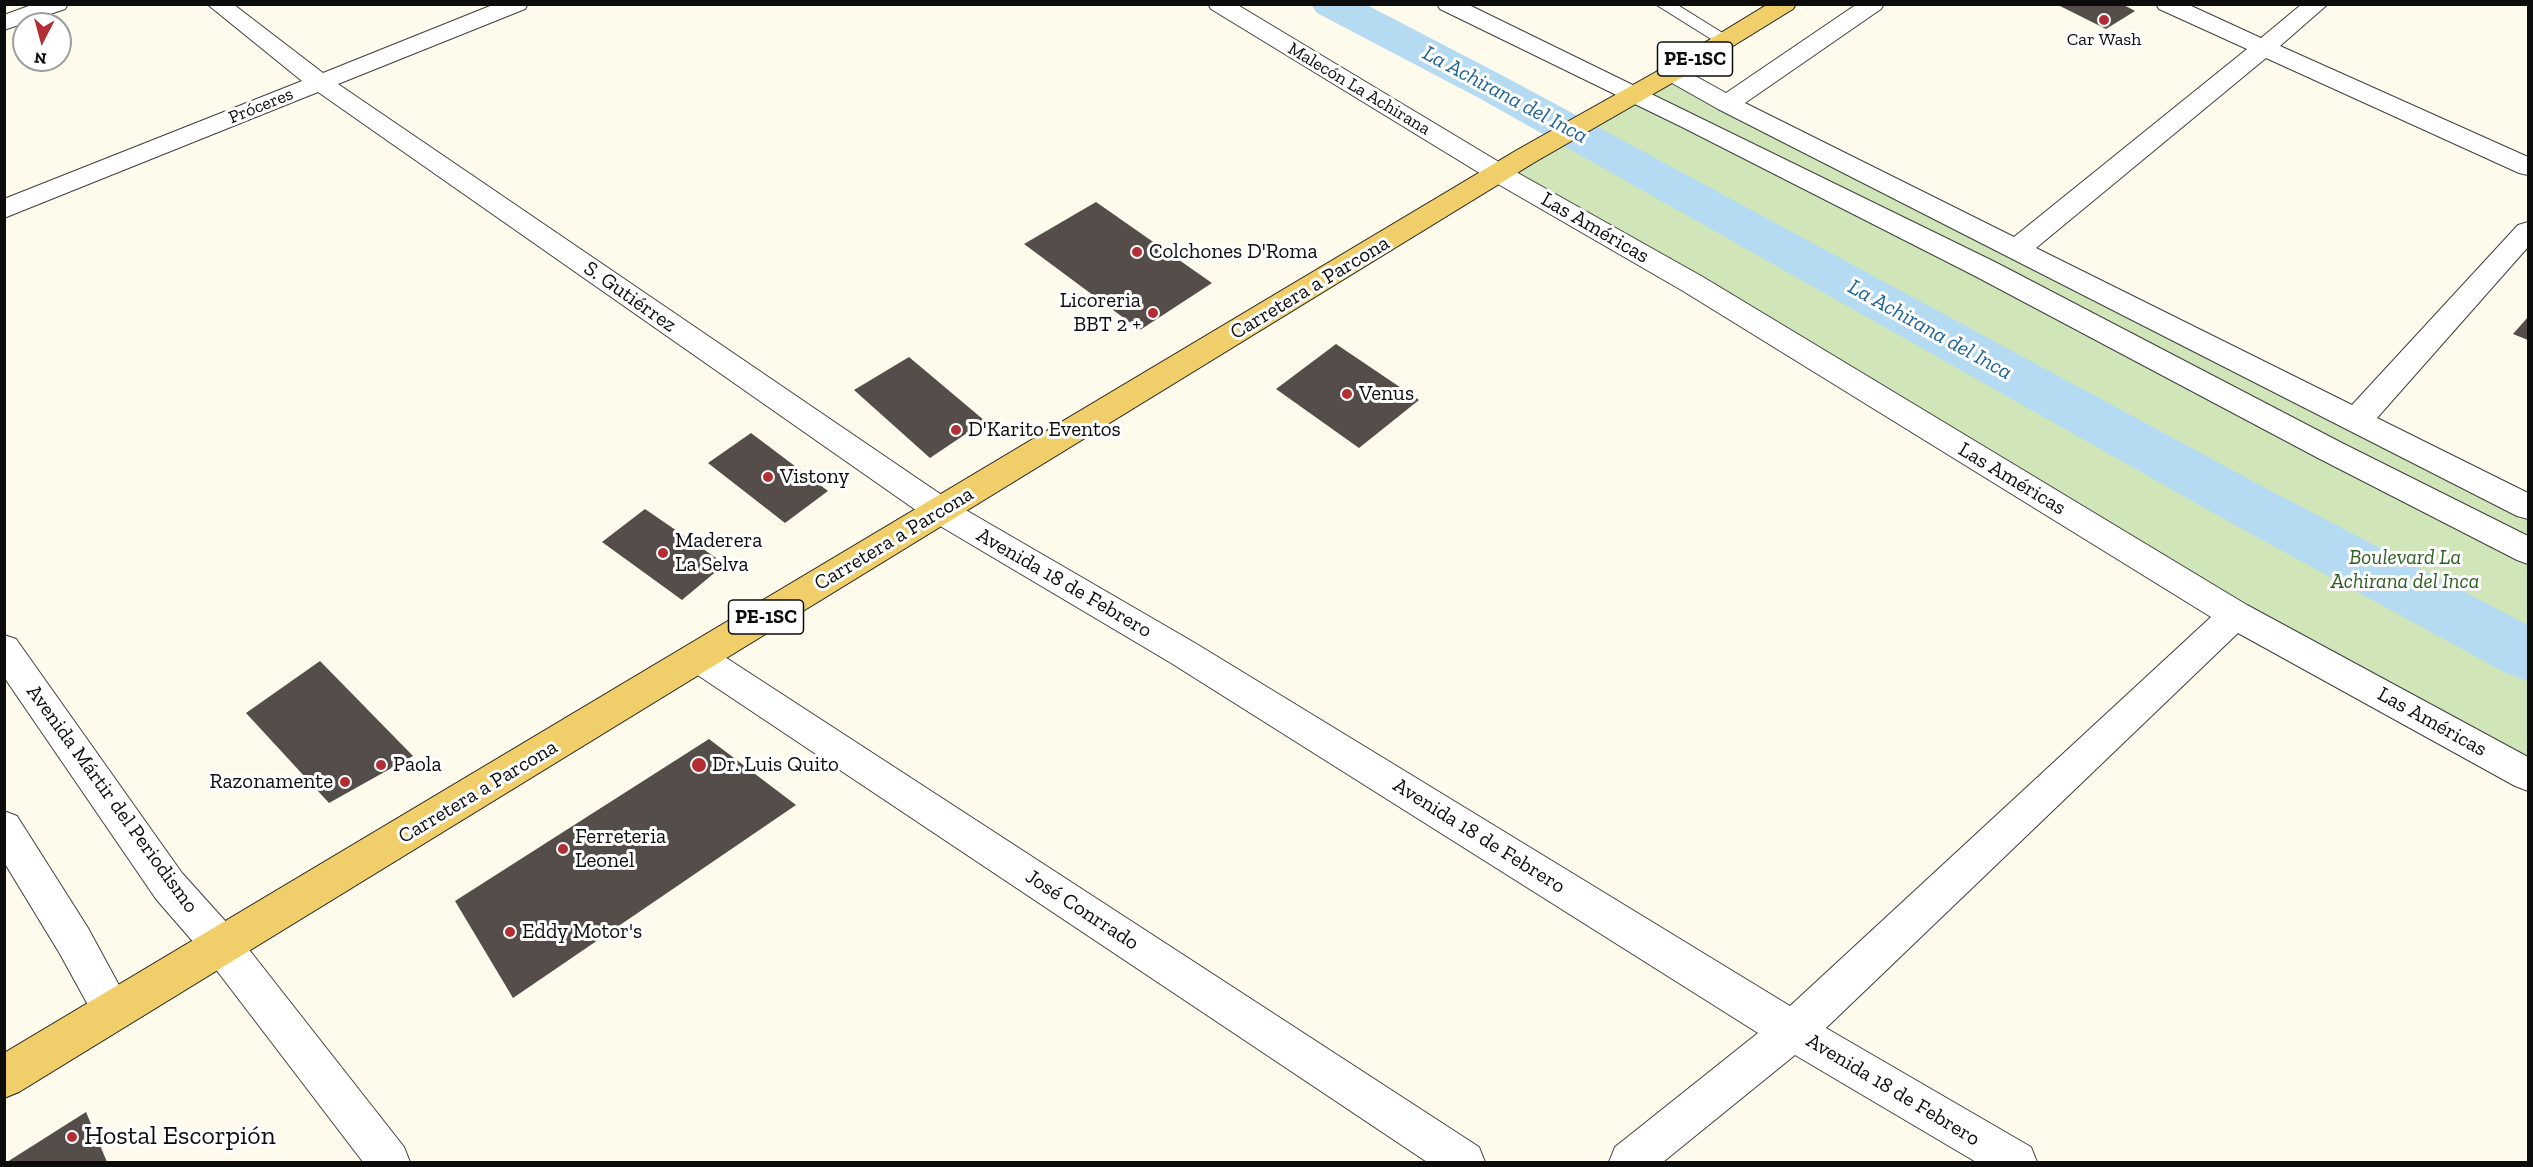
<!DOCTYPE html>
<html>
<head>
<meta charset="utf-8">
<style>
	body { margin:0 }
	#map { position:relative; width:2533px; height:1167px; overflow:hidden; background:#fefaec; font-family:"Zilla Slab",serif }
	canvas { display:block }
	.frame { position:absolute; inset:0; border:6px solid #0c0c0c; pointer-events:none }
	.north { position:absolute; left:12px; top:12px; width:60px; height:60px; box-sizing:border-box; background:#fff; border:2px solid #9e9e9e; border-radius:50%; rotate:186deg; font-size:16px; font-weight:700; line-height:24px; text-align:center; color:#0c0c0c }
	.north::after { content:''; display:block; margin:auto; width:21px; height:27px; background:#b32d34; clip-path:polygon(50% 0,100% 100%,50% 72%,0 100%) }
</style>
</head>
<body>
<div id="map">
<canvas width="2533" height="1167"></canvas>
<div class="frame"></div>
<div class="north">N</div>
</div>
<script>
const ctx = document.querySelector('canvas').getContext('2d');
ctx.lineJoin = 'round';
function fill(path, color) {
  ctx.fillStyle = color;
  ctx.fill(path, 'evenodd');
}
function poly(rows) {
  const path = new Path2D();
  for (const r of rows) {
    path.moveTo(r[0], r[1]);
    for (let i = 2; i < r.length; i += 2) path.lineTo(r[i], r[i + 1]);
  }
  return path;
}
function trace(path, color, width, dash) {
  ctx.strokeStyle = color;
  ctx.lineWidth = width;
  ctx.lineCap = dash ? 'butt' : 'round';
  ctx.setLineDash(dash || []);
  ctx.stroke(path);
}
function write(font, color, halo, rows, align = 'center') {
  ctx.font = font + ' "Zilla Slab",serif';
  ctx.lineWidth = 6;
  ctx.setLineDash([]);
  ctx.textBaseline = 'middle';
  ctx.strokeStyle = halo;
  ctx.fillStyle = color;
  for (const [text, x, y, turn = 0] of rows) {
    ctx.save();
    ctx.translate(x, y);
    ctx.rotate((+turn || 0) * Math.PI / 180);
    ctx.textAlign = isNaN(turn) ? turn : align;
    if (halo) ctx.strokeText(text, 0, 0);
    ctx.fillText(text, 0, 0);
    ctx.restore();
  }
}
fill(poly([
	[1672,73,2528,497,2528,772,2235,615,1500,174]
]), '#d0e6b8');
fill(poly([
	[1311,4,1365,4,1511,80,2273,492,2528,625,2528,681,2506,673,2233,524,1479,98,1317,13,1311,4]
]), '#b4dbf2');
fill(poly([
	[2056,4,2122,4,2135,11,2106,29],
	[1096,202,1212,283,1140,330,1024,244],
	[2528,317,2528,340,2513,334],
	[1336,344,1419,400,1359,448,1276,389],
	[909,357,985,421,930,458,854,390],
	[751,433,828,491,785,523,708,463],
	[645,509,725,564,682,600,602,542],
	[320,661,413,756,329,803,246,713],
	[709,739,796,805,513,998,455,901],
	[86,1112,107,1162,7,1162]
]), '#544d49');
const lane = poly([
	[1655,4,1676,4,1734,40,1731,44,1725,45,1719,44,1655,4]
]);
const street = poly([
	[34,4,68,4,65,9,4,30,4,15,34,4],
	[207,4,233,4,323,73,495,4,528,4,525,9,338,84,952,502,1195,643,1790,1006,2211,617,1683,291,1491,180,1211,9,1208,4,1236,4,1509,168,1703,277,2247,605,2528,757,2528,791,2515,786,2238,633,1826,1028,2031,1147,2037,1162,1976,1162,1795,1055,1663,1162,1609,1162,1615,1147,1758,1033,1171,663,930,520,318,92,4,218,4,199,302,81,207,4],
	[1437,4,1467,4,1995,262,2340,442,2528,536,2528,564,2517,560,2318,458,1975,276,1682,127,1440,9,1437,4],
	[1857,4,1884,4,1881,9,1745,103,2014,237,2247,49,2159,9,2156,4,2187,4,2261,38,2302,4,2328,4,2280,46,2528,157,2528,175,2519,173,2266,58,2036,248,2352,405,2518,225,2528,222,2528,247,2377,418,2528,493,2528,519,2517,516,1718,109,1663,78,1660,73,1663,68,1672,66,1681,68,1726,93,1857,4],
	[4,635,16,639,182,873,236,933,404,1147,410,1162,363,1162,208,959,156,899,4,677,4,635],
	[699,644,711,648,1479,1147,1485,1162,1427,1162,687,668,682,658,687,648,699,644],
	[4,811,17,816,88,928,133,1011,127,1025,113,1031,99,1025,60,954,4,862,4,811]
]);
const primary = poly([
	[1768,4,1796,4,1793,9,1681,78,1535,162,19,1092,4,1098,4,1053,1517,150,1663,68,1768,4]
]);
trace(lane, '#3f3f3f', 2);
trace(street, '#3f3f3f', 2);
trace(primary, '#1d1d1d', 2);
fill(lane, '#fff');
fill(street, '#fff');
fill(primary, '#f0ce69');
for (const [x, y, r, color] of [
	[2104,20,6,"#b32d34"],
	[1137,252,6,"#b32d34"],
	[1153,313,6,"#b32d34"],
	[1347,394,6,"#b32d34"],
	[956,430,6,"#b32d34"],
	[768,477,6,"#b32d34"],
	[663,553,6,"#b32d34"],
	[381,765,6,"#b32d34"],
	[699,765,8,"#b32d34"],
	[345,782,6,"#b32d34"],
	[563,849,6,"#b32d34"],
	[510,932,6,"#b32d34"],
	[72,1137,6,"#b32d34"]
]) {
  const dot = new Path2D();
  dot.arc(x, y, r, 0, 2 * Math.PI);
  ctx.fillStyle = color;
  ctx.fill(dot);
  trace(dot, '#fff', 2);
}
write('18px', '#0c0c0c', '#fff', [
	["Car Wash",2104,40]
]);
write('18px', '#0c0c0c', '#fff', [
	["Malecón La Achirana",1359,89,31],
	["Próceres",261,106,-22]
]);
for (const [x, y, w] of [
	[1695,59,75],
	[766,617,75]
]) {
  const box = new Path2D();
  box.roundRect(x - w / 2, y - 17, w, 34, 4.5);
  ctx.fillStyle = '#fff';
  ctx.fill(box);
  trace(box, '#0c0c0c', 1.5);
}
write('bold 20px', '#0c0c0c', null, [
	["PE-1SC",1695,59],
	["PE-1SC",766,617]
]);
write('21px', '#0c0c0c', '#fff', [
	["Las Américas",1595,228,30],
	["Carretera a Parcona",1310,288,-31],
	["S. Gutiérrez",630,297,35],
	["Las Américas",2012,479,31],
	["Carretera a Parcona",894,539,-31],
	["Avenida 18 de Febrero",1064,583,30],
	["Las Américas",2432,722,29],
	["Carretera a Parcona",478,792,-31],
	["Avenida Mártir del Periodismo",112,799,54],
	["Avenida 18 de Febrero",1479,836,32],
	["José Conrrado",1082,910,33],
	["Avenida 18 de Febrero",1893,1090,31]
]);
write('21px', '#0c0c0c', '#fff', [
	["Colchones D'Roma",1149,252],
	["Licoreria",1141,301,"right"],
	["BBT 2 +",1141,325,"right"],
	["Venus",1359,394],
	["D'Karito Eventos",968,430],
	["Vistony",780,477],
	["Maderera",675,541],
	["La Selva",675,565],
	["Paola",393,765],
	["Dr. Luis Quito",712,765],
	["Razonamente",333,782,"right"],
	["Ferreteria",575,837],
	["Leonel",575,861],
	["Eddy Motor's",522,932]
], 'left');
write('italic 21px', '#2e5f21', '#fff', [
	["Boulevard La",2405,558],
	["Achirana del Inca",2405,582]
]);
write('italic 22px', '#1d6295', '#fff', [
	["La Achirana del Inca",1505,95,28],
	["La Achirana del Inca",1930,330,29]
]);
write('26px', '#0c0c0c', '#fff', [
	["Hostal Escorpión",84,1137]
], 'left');
</script>
</body>
</html>
